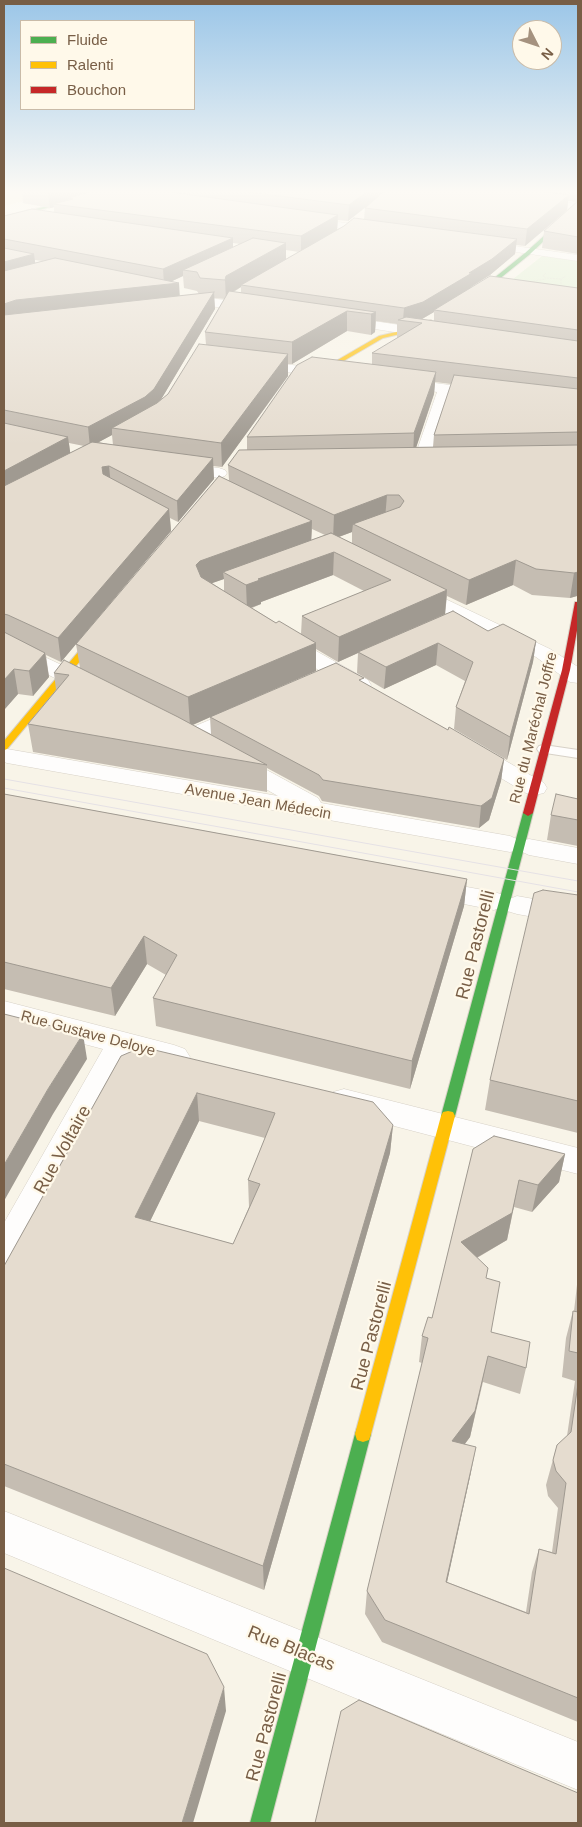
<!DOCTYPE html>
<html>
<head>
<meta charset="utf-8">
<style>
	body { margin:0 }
	#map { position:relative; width:582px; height:1827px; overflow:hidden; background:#f8f4e8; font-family:Helvetica,sans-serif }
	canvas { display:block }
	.frame { position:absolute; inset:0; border:5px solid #785e46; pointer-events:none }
	.legend { position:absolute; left:20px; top:20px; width:175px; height:90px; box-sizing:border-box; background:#fff9ea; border:1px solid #c9bba8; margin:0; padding:6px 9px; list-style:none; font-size:15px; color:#785e46 }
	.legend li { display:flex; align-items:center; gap:10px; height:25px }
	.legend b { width:25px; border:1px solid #c9bba8 }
	.north { position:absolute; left:512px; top:20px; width:50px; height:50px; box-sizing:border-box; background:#fff9ea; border:1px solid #c9bba8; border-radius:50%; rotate:131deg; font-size:14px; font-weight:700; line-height:20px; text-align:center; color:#785e46 }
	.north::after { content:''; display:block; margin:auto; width:18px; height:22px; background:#a5927f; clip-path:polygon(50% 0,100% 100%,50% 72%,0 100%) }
</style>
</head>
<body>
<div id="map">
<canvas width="582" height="1827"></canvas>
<div class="frame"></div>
<ul class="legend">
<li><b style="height:6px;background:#4caf50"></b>Fluide</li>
<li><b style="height:6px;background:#ffc107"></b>Ralenti</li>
<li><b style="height:6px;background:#c62828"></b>Bouchon</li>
</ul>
<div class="north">N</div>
</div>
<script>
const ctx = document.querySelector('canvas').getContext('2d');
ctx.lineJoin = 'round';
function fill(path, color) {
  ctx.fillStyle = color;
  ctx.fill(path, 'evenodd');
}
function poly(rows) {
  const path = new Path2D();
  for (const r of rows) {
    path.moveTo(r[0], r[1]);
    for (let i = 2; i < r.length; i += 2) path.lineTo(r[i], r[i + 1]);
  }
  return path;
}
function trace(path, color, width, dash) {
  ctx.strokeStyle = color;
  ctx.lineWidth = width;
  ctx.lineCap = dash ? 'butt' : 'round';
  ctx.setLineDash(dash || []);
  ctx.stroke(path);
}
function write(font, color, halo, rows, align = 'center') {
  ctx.font = font + ' Helvetica,sans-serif';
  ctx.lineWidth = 4.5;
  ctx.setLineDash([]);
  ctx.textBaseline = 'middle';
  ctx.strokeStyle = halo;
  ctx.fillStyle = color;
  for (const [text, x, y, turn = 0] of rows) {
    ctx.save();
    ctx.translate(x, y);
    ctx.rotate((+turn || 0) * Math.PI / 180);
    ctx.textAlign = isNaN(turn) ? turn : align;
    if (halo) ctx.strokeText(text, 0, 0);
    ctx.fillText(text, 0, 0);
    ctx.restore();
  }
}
fill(poly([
	[542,256,578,261,578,287,569,296,503,287]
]), '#e0f0d1');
fill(poly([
	[14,190,67,190,4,206,4,192]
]), '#fcf6cf');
const lane = poly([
	[544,745,578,750,578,758,539,752,537,749,539,746,544,745]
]);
const street = poly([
	[530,198,578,204,578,210,527,203,527,199,530,198],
	[301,217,382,228,387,231,382,234,297,222,297,218,301,217],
	[479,241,578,255,578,261,475,246,475,242,479,241],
	[208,298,260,304,266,308,260,312,208,306,176,309,170,305,176,301,208,298],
	[340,316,433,330,439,334,433,338,336,323,334,320,340,316],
	[251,360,333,370,340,374,333,378,246,367,244,364,246,361,251,360],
	[398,378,487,390,494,394,487,398,451,393,428,465,420,470,412,465,437,392,393,385,391,382,393,379,398,378],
	[177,463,219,468,225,470,227,473,225,476,219,478,171,471,169,468,171,465,177,463],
	[412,583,550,649,578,667,578,683,570,682,536,657,405,593,402,589,405,585,412,583],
	[284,635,291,637,368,680,371,685,368,690,360,692,352,690,277,645,274,641,277,637,284,635],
	[4,638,98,682,101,687,98,692,90,694,82,692,4,652,4,638],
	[245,705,253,707,256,712,253,717,197,742,189,744,181,742,177,737,181,732,245,705],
	[470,743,478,745,544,783,547,788,544,793,535,795,526,793,462,755,458,750,462,745,470,743],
	[7,749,278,796,227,767,223,762,227,757,235,755,243,757,318,798,321,803,510,836,521,841,529,839,578,848,578,864,529,855,518,850,510,852,7,763,4,762,4,750,7,749],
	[429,880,494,892,504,895,507,900,517,896,578,907,578,925,517,914,507,911,504,906,494,910,419,895,416,889,419,883,429,880],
	[4,1001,174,1045,185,1049,190,1057,185,1065,174,1069,130,1057,17,1267,4,1272,4,1223,103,1049,4,1023,4,1001],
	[344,1089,578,1148,578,1174,333,1110,328,1101,333,1092,344,1089],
	[4,1511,578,1742,578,1790,4,1553,4,1511]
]);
const fast = poly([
	[110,190,117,190,4,219,4,217,110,190],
	[577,206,578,206,578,209,529,255,487,289,469,300,465,300,465,298,483,287,525,253,577,206],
	[528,810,533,813,455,1116,453,1120,448,1121,443,1120,441,1116,523,813,528,810],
	[363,1426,369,1428,371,1434,270,1823,250,1823,355,1434,357,1428,363,1426]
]);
const slow = poly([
	[431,320,433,323,413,331,383,338,340,363,308,375,303,374,336,361,379,336,409,329,431,320],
	[102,626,106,629,105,631,7,749,4,750,4,741,99,627,102,626],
	[448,1111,453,1112,455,1116,371,1434,369,1440,363,1442,357,1440,355,1434,441,1116,443,1112,448,1111]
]);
const jam = poly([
	[575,602,578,602,578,625,570,670,533,813,528,816,523,813,562,670,575,602]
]);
trace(lane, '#d7d1c7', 2);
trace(street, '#d7d1c7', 1);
trace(fast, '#d7d1c6', 2);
trace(slow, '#d7d1c6', 2);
trace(jam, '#d7d1c6', 2);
trace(poly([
	[546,273,543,276,546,278,561,279,566,276],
	[561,279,561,285,566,288],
	[527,282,546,279]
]), '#dbd4cb', 1, [0.5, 1]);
fill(lane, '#fefdfc');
fill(street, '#fefdfc');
fill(fast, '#4caf50');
fill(slow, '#ffc107');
fill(jam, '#c62828');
trace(poly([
	[4,779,578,881],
	[4,788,578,892]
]), '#e5e1e5', 1);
fill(poly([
	[22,190,578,190,578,254,542,248,544,231,567,211,525,246,516,245,515,254,490,275,471,287,578,288,578,597,577,596,570,598,532,595,513,585,466,605,447,596,445,614,488,631,536,641,533,662,507,760,454,729,456,707,465,681,436,665,384,689,357,673,358,653,338,662,316,649,316,671,226,710,364,683,448,730,504,759,501,781,489,820,479,828,322,801,319,796,267,768,267,792,33,752,28,724,56,690,54,673,80,668,76,644,61,662,46,655,49,677,33,696,18,694,4,710,4,216,54,212,54,207,50,208,23,203],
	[568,201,576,202,567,210],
	[365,208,364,219,344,226,337,230,338,220,348,221],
	[233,243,240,244,233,247],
	[286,250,299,252,286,259],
	[35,260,42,261,35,263],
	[183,276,184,288,197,291,199,294,180,296,172,281],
	[241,287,241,293,234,292],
	[214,298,225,299,205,332,206,345,168,394,160,401,215,309],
	[434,312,434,321,422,319],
	[376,321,397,324,397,339,372,353,372,364,247,437,247,450,228,465,229,480,77,643,171,531,170,518,178,522,214,479,213,466,222,467,288,376,288,364,292,364,347,331,371,335,375,332],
	[435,382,451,384,434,435,433,447,416,447,434,394],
	[112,435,113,445,98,442],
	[69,443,84,446,70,453],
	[312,529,325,535,311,540],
	[352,532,352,543,339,537],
	[333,575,364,591,302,616,301,634,276,623,252,608,261,604,261,602],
	[224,579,224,591,212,583],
	[210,717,211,734,193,725],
	[4,794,467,879,464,906,410,1089,156,1026,153,998,166,975,147,964,115,1016,4,989],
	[578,799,578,846,547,840,551,815],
	[578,895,578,1133,485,1110,490,1080],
	[121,1056,393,1125,390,1153,264,1590,4,1486,4,1266],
	[199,1121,265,1138,248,1180,249,1207,233,1244,150,1221],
	[473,1149,565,1154,559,1182,532,1212,514,1207,507,1240,477,1258,486,1278,491,1332,526,1368,520,1394,483,1382,470,1437,465,1444,471,1472,447,1582,526,1612,532,1572,539,1549,552,1552,558,1508,548,1496,546,1485,557,1445,567,1436,575,1381,562,1377,566,1338,573,1311,574,1311,578,1276,578,1722,382,1642,365,1614,367,1591,422,1363,419,1362,422,1336,432,1318]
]), '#c5bdb2');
fill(poly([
	[59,190,120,190,73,199,68,198,68,203,53,204,54,207,50,208,48,193],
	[369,190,395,190,373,201,348,221,349,205],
	[569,195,567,210,525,246,527,229],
	[338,215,337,230,301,252,301,236],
	[233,238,233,253,183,270,183,276,166,284,179,283,180,299,4,322,4,304,16,300,164,284,163,269],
	[517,239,515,254,490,275,471,287,471,289,434,310,434,312,422,319,403,320,404,308,469,273],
	[286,243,286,261,241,285,241,287,227,295,226,299,225,280,226,276],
	[34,254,36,269,4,278,4,262],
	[214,292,215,309,156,408,112,428,112,435,90,447,88,427],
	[347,311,347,331,292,364,292,342],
	[376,312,375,332,371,335,371,314],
	[288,354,288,376,222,467,221,443],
	[436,372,434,394,413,457,414,433],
	[68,437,71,458,4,494,4,471],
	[213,458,214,479,178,522,177,501],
	[109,466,111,486,105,488,102,467],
	[387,495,385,519,353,524,352,532,333,539,334,515],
	[169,509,171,531,61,662,58,638],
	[312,521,311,547,223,572,224,579,201,587,196,565,200,561],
	[334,552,333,575,261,602,261,604,247,609,246,585,258,579],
	[516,560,513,585,466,605,469,580],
	[578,572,577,596,570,598,574,573],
	[447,590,445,614,358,652,358,653,338,662,339,637],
	[536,641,533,662,507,760,510,737],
	[316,643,316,671,190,726,188,697],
	[438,643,436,665,384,689,386,667],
	[45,653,49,677,33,696,29,671],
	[14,669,18,694,4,710,4,680],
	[504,759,501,781,489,820,479,828,481,806],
	[467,879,464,906,410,1089,412,1061],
	[144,936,147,964,115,1016,111,988],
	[83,1034,87,1059,53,1114,4,1201,4,1165,48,1089],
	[197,1093,199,1121,139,1244,135,1217],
	[393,1125,390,1153,264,1590,263,1566],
	[565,1154,559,1182,532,1212,538,1185],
	[519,1180,507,1240,457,1269,461,1242],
	[488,1356,470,1437,448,1466,452,1441],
	[476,1447,471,1472,442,1605,446,1582],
	[224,1687,226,1711,193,1823,182,1823]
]), '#a09a91');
const building = poly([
	[35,190,59,190,48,193,35,190],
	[97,190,156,190,338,215,301,236,53,204,73,199,68,198,97,190],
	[233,190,369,190,349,205,233,190],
	[388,190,530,190,569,195,527,229,365,208,382,193,388,190],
	[578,201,578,237,544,231,578,201],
	[32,209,233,238,163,269,4,239,4,216,32,209],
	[354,218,517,239,492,259,469,273,472,273,423,302,404,308,241,285,344,226,354,218],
	[253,238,286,243,226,276,225,280,200,278,197,272,183,270,253,238],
	[4,248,34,254,4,262,4,248],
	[55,258,179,283,16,300,4,304,4,271,55,258],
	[490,276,578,288,578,330,434,310,490,276],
	[229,291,376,312,371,314,347,311,292,342,205,332,229,291],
	[214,292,154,389,145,397,88,427,4,410,4,315,214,292],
	[406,317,578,341,578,378,372,353,422,323,398,320,406,317],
	[199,344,288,354,221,443,112,428,157,403,168,394,199,344],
	[312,357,436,372,414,433,247,437,297,365,312,357],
	[454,375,578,389,578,432,434,435,454,375],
	[4,423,68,437,4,471,4,423],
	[92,442,213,458,177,501,109,466,102,467,103,474,169,509,58,638,8,615,4,614,4,486,92,442],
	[578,445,578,572,574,573,536,569,516,560,469,580,353,524,400,507,404,501,399,495,387,495,334,515,228,465,239,450,578,445],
	[219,476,312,521,200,561,196,565,201,577,276,623,279,621,316,643,188,697,76,644,219,476],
	[331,533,447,590,339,637,302,616,391,580,334,552,258,579,260,580,246,585,223,572,331,533],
	[453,611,488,631,503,624,536,641,510,737,456,707,473,662,438,643,386,667,358,652,453,611],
	[4,632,45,653,29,671,14,669,4,680,4,632],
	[64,660,178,717,267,765,28,724,69,675,54,673,64,660],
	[336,663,364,678,359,680,448,730,449,727,504,759,492,798,481,806,323,780,319,775,210,717,336,663],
	[4,794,467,879,412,1061,153,998,177,955,144,936,111,988,4,962,4,794],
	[556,794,578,799,578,820,551,815,556,794],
	[543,890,578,895,578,1101,490,1080,534,893,543,890],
	[4,1014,83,1034,48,1089,4,1165,4,1014],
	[142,1047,373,1102,393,1125,263,1566,4,1464,4,1266,121,1056,142,1047],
	[197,1093,275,1113,248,1180,260,1184,233,1244,135,1217,197,1093],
	[494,1136,565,1154,538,1185,519,1180,512,1213,461,1242,488,1268,486,1278,500,1282,491,1332,530,1342,526,1368,488,1356,475,1411,452,1441,476,1447,446,1582,529,1614,539,1549,556,1554,566,1483,556,1471,553,1460,557,1445,571,1432,578,1384,578,1698,385,1620,367,1591,428,1338,422,1336,428,1317,432,1318,473,1149,494,1136],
	[578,1307,578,1353,569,1351,573,1311,578,1312,578,1307],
	[4,1568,207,1654,224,1687,182,1823,4,1823,4,1568],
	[359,1700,578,1793,578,1823,315,1823,341,1711,359,1700]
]);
fill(building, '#e5dccf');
trace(building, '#a09a91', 1);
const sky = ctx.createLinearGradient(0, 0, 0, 446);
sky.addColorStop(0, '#9bc6e8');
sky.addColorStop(0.43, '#fcfaf5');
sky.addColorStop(1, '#fcfaf500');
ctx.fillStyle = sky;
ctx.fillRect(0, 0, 582, 446);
write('15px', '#785e46', '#fff9ea', [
	["Rue du Maréchal Joffre",534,728,-76],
	["Avenue Jean Médecin",258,802,10],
	["Rue Gustave Deloye",88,1034,15]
]);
write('18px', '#785e46', '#fff9ea', [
	["Rue Pastorelli",476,945,-76],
	["Rue Voltaire",63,1150,-61],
	["Rue Pastorelli",372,1336,-75],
	["Rue Blacas",291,1649,22],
	["Rue Pastorelli",267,1727,-75]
]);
</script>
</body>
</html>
